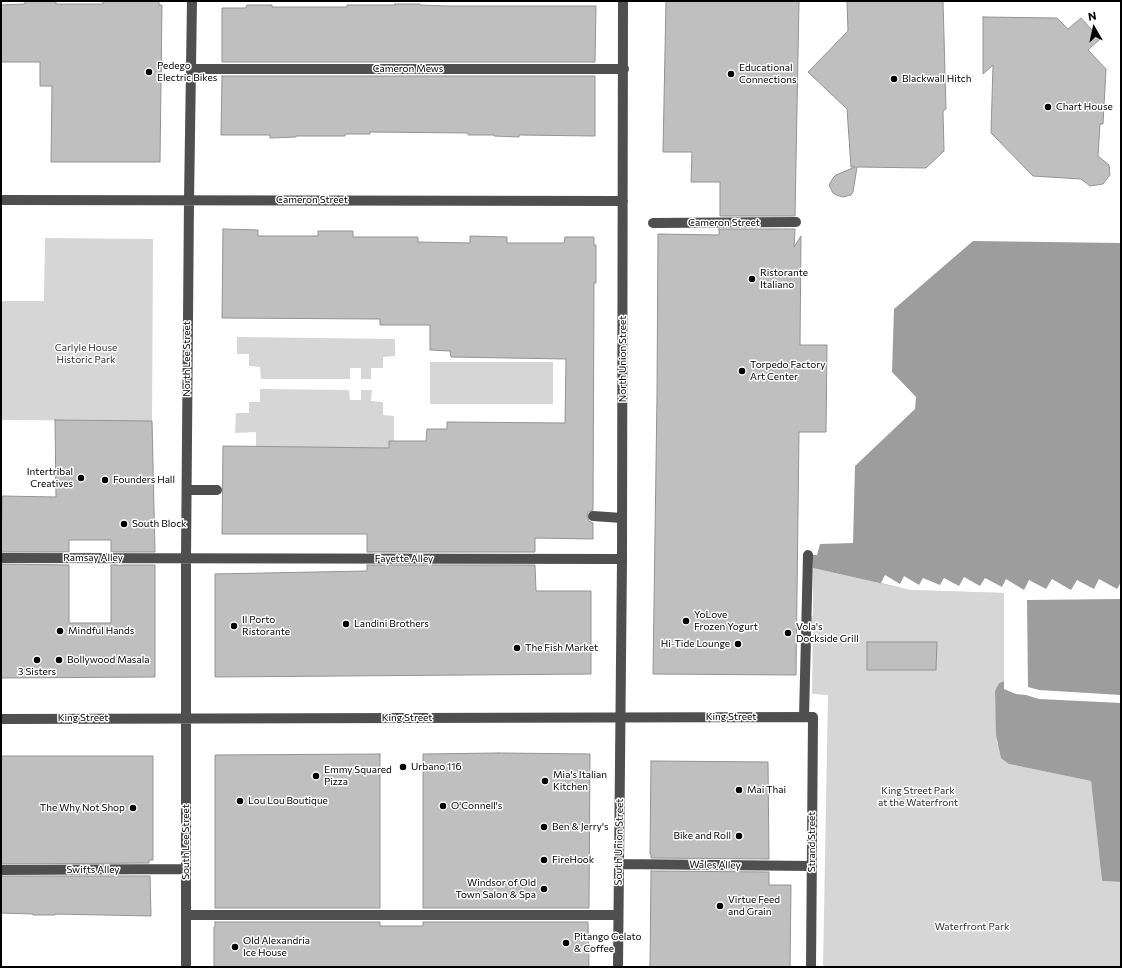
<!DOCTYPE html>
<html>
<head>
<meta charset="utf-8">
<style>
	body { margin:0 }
	#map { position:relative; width:1122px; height:968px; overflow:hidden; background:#fff; font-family:Commissioner,sans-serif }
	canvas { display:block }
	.frame { position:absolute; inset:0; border:2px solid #000; pointer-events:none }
	.north { position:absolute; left:1074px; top:8px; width:40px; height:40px; -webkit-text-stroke:3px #fff; paint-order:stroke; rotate:351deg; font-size:11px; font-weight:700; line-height:16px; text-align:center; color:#000 }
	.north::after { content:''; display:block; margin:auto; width:14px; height:18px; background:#000; clip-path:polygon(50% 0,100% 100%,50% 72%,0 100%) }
</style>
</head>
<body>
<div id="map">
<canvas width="1122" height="968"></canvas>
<div class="frame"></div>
<div class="north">N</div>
</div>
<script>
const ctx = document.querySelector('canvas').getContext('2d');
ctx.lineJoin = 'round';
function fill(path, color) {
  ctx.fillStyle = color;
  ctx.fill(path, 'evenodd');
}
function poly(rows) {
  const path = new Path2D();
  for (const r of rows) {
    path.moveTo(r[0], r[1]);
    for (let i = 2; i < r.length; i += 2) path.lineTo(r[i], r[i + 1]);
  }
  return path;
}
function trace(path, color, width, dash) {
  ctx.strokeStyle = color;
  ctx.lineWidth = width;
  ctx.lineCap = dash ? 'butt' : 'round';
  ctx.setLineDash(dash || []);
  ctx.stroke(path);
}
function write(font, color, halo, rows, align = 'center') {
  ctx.font = font + ' Commissioner,sans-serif';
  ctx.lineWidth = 3;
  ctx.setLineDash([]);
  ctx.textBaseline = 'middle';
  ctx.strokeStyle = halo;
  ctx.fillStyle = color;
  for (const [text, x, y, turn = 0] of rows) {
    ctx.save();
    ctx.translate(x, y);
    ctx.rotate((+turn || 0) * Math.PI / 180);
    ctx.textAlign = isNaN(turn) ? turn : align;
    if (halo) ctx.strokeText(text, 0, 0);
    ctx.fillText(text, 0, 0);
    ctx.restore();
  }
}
fill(poly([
	[45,238,153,239,152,421,1,420,1,301,44,301],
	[237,337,395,339,395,356,383,357,383,368,371,368,371,379,361,379,361,368,350,368,350,379,261,379,260,367,249,366,249,354,237,354],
	[430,362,553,362,553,404,430,404],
	[260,389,349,390,350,400,361,400,361,390,372,390,371,401,383,402,383,415,394,416,394,441,389,448,256,447,256,432,235,433,236,413,249,413,249,402,260,402],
	[813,568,910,590,1004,593,1004,681,999,683,995,691,997,743,1009,764,1091,781,1102,881,1121,882,1121,967,823,967,828,695,812,694,813,624,811,624,811,617,813,616]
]), '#d6d6d6');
fill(poly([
	[973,241,1121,243,1121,882,1102,881,1091,781,1009,764,1001,758,996,735,995,691,999,683,1004,681,1004,593,910,590,813,568,812,555,817,555,820,544,853,543,855,466,915,409,916,397,892,372,894,309]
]), '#9d9d9d');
fill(poly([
	[885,575,900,584,904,576,919,585,923,578,940,585,944,578,959,586,964,577,980,586,985,578,1002,587,1006,579,1024,590,1029,580,1046,589,1052,579,1071,590,1077,580,1094,589,1099,579,1117,589,1121,582,1121,599,1027,600,1028,687,1039,690,1121,695,1121,703,1039,699,1026,695,1016,694,1004,689,1004,593,910,590,881,583]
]), '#fff');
const building = poly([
	[25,1,56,1,56,4,103,4,103,1,159,1,159,5,162,5,160,162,51,162,52,86,40,86,40,62,1,62,1,5,25,4,25,1],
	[666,1,799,1,795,216,720,216,720,182,691,182,692,152,663,152,666,1],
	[847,1,943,1,946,109,943,111,944,151,926,168,857,167,853,192,851,195,843,197,836,195,833,193,829,185,833,178,836,175,855,167,851,167,847,109,808,72,848,31,847,1],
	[395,4,420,4,420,5,447,6,596,6,595,62,222,62,222,8,246,8,247,5,272,5,272,7,347,7,347,5,396,5,395,4],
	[983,17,1057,18,1068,29,1081,18,1100,39,1088,50,1106,69,1103,124,1100,124,1098,156,1109,165,1110,175,1103,184,1090,186,1081,179,1033,176,991,133,993,65,983,74,983,17],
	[222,76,595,76,595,136,519,135,519,137,494,136,494,135,468,135,468,133,370,132,370,134,345,134,345,136,296,136,296,137,270,138,270,135,221,135,222,76],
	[223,229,258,230,258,236,318,236,318,231,353,231,353,237,418,237,418,242,470,243,470,236,507,237,507,243,564,243,565,237,594,237,594,245,596,245,596,283,594,283,593,510,588,512,587,516,589,521,593,523,593,539,535,538,535,552,367,552,367,534,222,534,223,446,389,448,389,441,426,441,427,429,447,429,447,422,565,423,566,359,451,357,450,351,430,350,430,325,380,325,380,319,222,318,223,229],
	[719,229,795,229,794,247,801,236,800,345,827,345,826,432,799,432,796,675,653,674,657,396,658,234,719,235,719,229],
	[55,420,152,421,155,552,111,552,111,540,69,540,69,552,1,552,2,496,56,497,55,420],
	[1,564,69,565,69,623,111,623,111,565,155,565,155,677,1,678,1,564],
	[367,565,535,565,536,591,591,591,591,674,215,677,215,574,367,571,367,565],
	[867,642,937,642,936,670,867,670,867,642],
	[499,753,590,754,589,908,423,908,423,754,499,753],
	[380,754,380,908,215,908,215,755,380,754],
	[1,756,153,756,153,860,149,860,149,863,1,864,1,756],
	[651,761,768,762,769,859,651,858,651,854,650,854,651,761],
	[651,871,769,872,769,885,791,885,790,967,650,967,651,871],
	[1,876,150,876,151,916,55,914,55,915,33,915,33,914,1,913,1,876],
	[215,922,380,922,380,926,423,926,423,922,588,922,589,967,214,967,214,927,215,927,215,922]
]);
fill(building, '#bfbfbf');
trace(building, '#939393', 1);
trace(poly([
	[192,69,624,69],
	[1,200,623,201],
	[653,223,796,222],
	[187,490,217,490],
	[593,516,622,518],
	[1,558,622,559],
	[804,717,808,555],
	[1,719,813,717,811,967],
	[619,864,812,866],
	[1,870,186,869],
	[186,915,618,915],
	[186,967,186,558,189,200,192,1],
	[618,967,622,559,623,1]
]), '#4f4f4f', 10);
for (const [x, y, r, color] of [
	[149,72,4,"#000"],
	[731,74,4,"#000"],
	[894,79,4,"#000"],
	[1048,107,4,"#000"],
	[752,279,4,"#000"],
	[742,371,4,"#000"],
	[81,478,4,"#000"],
	[105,480,4,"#000"],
	[124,524,4,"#000"],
	[686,621,4,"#000"],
	[346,624,4,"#000"],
	[234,626,4,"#000"],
	[60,631,4,"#000"],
	[788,633,4,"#000"],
	[738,644,4,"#000"],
	[517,648,4,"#000"],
	[37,660,4,"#000"],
	[59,660,4,"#000"],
	[403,767,4,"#000"],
	[316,776,4,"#000"],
	[545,781,4,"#000"],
	[739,790,4,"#000"],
	[240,801,4,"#000"],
	[443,806,4,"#000"],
	[133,808,4,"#000"],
	[544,827,4,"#000"],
	[739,836,4,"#000"],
	[544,860,4,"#000"],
	[544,889,4,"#000"],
	[720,906,4,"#000"],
	[566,943,4,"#000"],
	[235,947,4,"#000"]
]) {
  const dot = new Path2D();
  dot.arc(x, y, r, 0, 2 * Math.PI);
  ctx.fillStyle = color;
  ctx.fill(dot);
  trace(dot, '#fff', 1.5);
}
write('10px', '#000', '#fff', [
	["Pedego",157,66],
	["Electric Bikes",157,78],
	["Educational",739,68],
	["Connections",739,80],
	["Blackwall Hitch",902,79],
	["Chart House",1056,107],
	["Ristorante",760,273],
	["Italiano",760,285],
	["Torpedo Factory",750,365],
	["Art Center",750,377],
	["Intertribal",73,472,"right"],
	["Creatives",73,484,"right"],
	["Founders Hall",113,480],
	["South Block",132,524],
	["YoLove",694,615],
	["Frozen Yogurt",694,627],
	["Il Porto",242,620],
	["Ristorante",242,632],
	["Landini Brothers",354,624],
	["Vola's",796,627],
	["Dockside Grill",796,639],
	["Mindful Hands",68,631],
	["Hi-Tide Lounge",730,644,"right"],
	["The Fish Market",525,648],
	["Bollywood Masala",67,660],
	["3 Sisters",37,672,"center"],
	["Urbano 116",411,767],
	["Emmy Squared",324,770],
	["Pizza",324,782],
	["Mia's Italian",553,775],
	["Kitchen",553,787],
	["Mai Thai",747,790],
	["Lou Lou Boutique",248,801],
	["O'Connell's",451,806],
	["The Why Not Shop",125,808,"right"],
	["Ben & Jerry's",552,827],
	["Bike and Roll",731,836,"right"],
	["FireHook",552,860],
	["Windsor of Old",536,883,"right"],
	["Town Salon & Spa",536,895,"right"],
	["Virtue Feed",728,900],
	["and Grain",728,912],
	["Pitango Gelato",574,937],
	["& Coffee",574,949],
	["Old Alexandria",243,941],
	["Ice House",243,953]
], 'left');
write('10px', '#000', '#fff', [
	["Cameron Mews",408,69],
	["Cameron Street",312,200],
	["Cameron Street",724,223],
	["North Lee Street",187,359,-90],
	["North Union Street",623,359,-90],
	["Ramsay Alley",93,558],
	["Fayette Alley",404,559],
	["King Street",731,717],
	["King Street",83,718],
	["King Street",407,718],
	["South Lee Street",186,842,-90],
	["South Union Street",619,842,-89],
	["Strand Street",812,842,-90],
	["Wales Alley",715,865,1],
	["Swifts Alley",93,870]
]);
write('10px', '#2d2d2d', '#fff', [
	["Carlyle House",86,348],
	["Historic Park",86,360],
	["King Street Park",918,791],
	["at the Waterfront",918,803],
	["Waterfront Park",972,927]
]);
</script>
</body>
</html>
